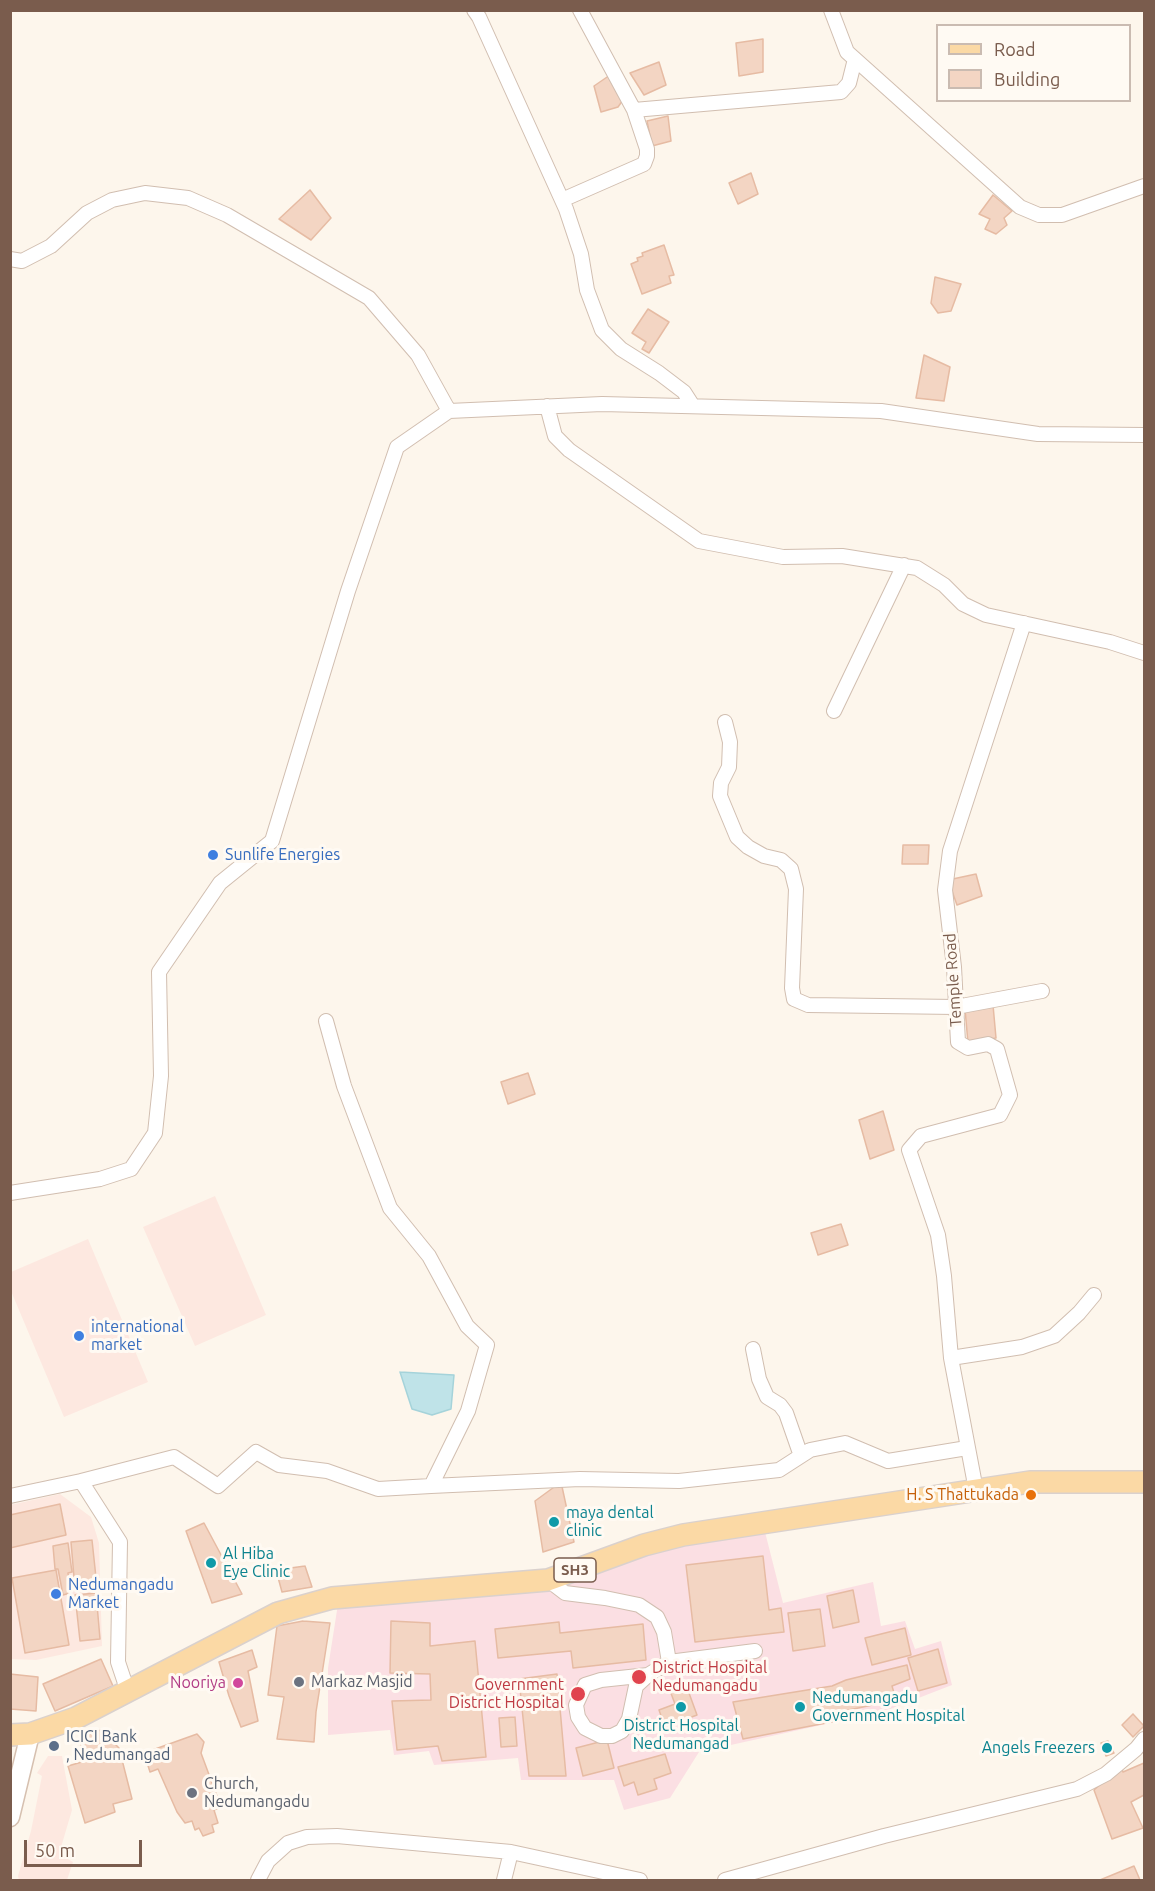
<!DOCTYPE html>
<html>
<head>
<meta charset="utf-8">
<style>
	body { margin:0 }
	#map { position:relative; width:1155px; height:1891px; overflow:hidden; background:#fdf6ec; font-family:Ubuntu,sans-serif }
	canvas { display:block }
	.frame { position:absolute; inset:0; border:12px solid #7a5c4d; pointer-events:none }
	.legend { position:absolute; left:936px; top:24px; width:195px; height:78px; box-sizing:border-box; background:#fffaf3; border:2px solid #cabbb1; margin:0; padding:8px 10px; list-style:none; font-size:18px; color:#7a5c4d }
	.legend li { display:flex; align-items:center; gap:12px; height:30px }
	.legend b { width:30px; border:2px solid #cabbb1 }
	.scale { position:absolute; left:24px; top:1840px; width:118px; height:27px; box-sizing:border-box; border:3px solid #7a5c4d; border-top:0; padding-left:8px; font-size:18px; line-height:21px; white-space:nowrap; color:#7a5c4d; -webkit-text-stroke:4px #fffaf3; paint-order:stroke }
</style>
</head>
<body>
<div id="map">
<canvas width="1155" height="1891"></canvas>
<div class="frame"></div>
<ul class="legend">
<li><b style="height:8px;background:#fbd9a5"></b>Road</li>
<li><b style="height:16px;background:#f3d5c3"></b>Building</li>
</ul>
<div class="scale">50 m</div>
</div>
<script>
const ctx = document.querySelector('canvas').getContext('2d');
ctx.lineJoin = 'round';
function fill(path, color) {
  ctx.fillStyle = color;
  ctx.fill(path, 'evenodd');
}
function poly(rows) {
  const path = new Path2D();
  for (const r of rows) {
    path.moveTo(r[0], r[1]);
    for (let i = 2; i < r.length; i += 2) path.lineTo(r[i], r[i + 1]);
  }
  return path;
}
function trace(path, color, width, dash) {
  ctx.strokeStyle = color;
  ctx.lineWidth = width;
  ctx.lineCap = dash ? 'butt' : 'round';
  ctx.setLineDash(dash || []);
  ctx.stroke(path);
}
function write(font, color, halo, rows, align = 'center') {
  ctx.font = font + ' Ubuntu,sans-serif';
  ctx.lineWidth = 6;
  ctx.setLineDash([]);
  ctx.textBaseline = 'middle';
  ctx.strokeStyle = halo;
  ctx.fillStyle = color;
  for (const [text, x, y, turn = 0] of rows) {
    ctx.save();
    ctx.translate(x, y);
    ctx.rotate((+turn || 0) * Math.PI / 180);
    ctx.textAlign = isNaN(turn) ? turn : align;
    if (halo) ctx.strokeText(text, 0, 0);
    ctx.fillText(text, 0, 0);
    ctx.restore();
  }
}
fill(poly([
	[215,1196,266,1315,195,1346,143,1227],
	[88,1239,148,1382,64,1417,11,1291,11,1272],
	[60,1494,91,1517,99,1543,102,1646,36,1660,11,1659,10,1505],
	[48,1756,62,1756,72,1810,59,1854,73,1862,67,1880,19,1880,18,1876,31,1831,42,1776,37,1773]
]), '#fde8e0');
fill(poly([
	[764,1528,783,1603,873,1582,881,1626,905,1621,915,1649,941,1641,952,1685,885,1711,699,1752,670,1798,624,1810,614,1780,521,1780,518,1758,434,1765,429,1751,394,1755,390,1730,328,1735,328,1668,338,1604,431,1595,649,1549]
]), '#fbdfe3');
const water = poly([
	[400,1372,454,1375,451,1409,432,1415,412,1409,400,1372]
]);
fill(water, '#bfe3e8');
trace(water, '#a5d3da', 1.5);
const building = poly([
	[763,39,763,72,739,76,736,43,763,39],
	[659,62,666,85,644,95,630,73,659,62],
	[610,75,623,100,618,107,601,112,594,86,610,75],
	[668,116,671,141,652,146,647,121,668,116],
	[751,173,758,194,738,204,729,183,751,173],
	[310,190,331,218,311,240,279,219,310,190],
	[993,195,1012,211,1004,218,1007,225,996,234,985,229,990,219,979,214,993,195],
	[664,245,674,275,669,276,671,283,642,294,631,264,638,261,637,258,643,256,642,253,664,245],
	[935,277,961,284,951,311,938,313,931,303,935,277],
	[648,309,669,322,649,353,642,349,646,342,632,333,648,309],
	[924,355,950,367,944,401,916,398,924,355],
	[903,845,929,845,928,864,902,864,903,845],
	[976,874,982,896,957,905,948,880,976,874],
	[993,1005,996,1038,968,1043,965,1009,993,1005],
	[528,1073,535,1094,508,1104,501,1082,528,1073],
	[883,1111,894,1150,870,1159,859,1120,883,1111],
	[841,1224,848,1245,818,1255,811,1233,841,1224],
	[561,1482,574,1542,543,1552,535,1501,561,1482],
	[60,1504,66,1535,10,1548,10,1515,60,1504],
	[204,1523,242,1594,212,1603,186,1531,204,1523],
	[92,1540,97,1587,75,1589,71,1542,92,1540],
	[68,1543,72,1572,68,1573,70,1593,63,1595,58,1569,55,1569,53,1546,68,1543],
	[763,1556,769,1610,781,1608,784,1632,695,1642,686,1565,763,1556],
	[305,1566,312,1587,282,1592,276,1570,305,1566],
	[56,1570,69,1645,25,1653,12,1578,56,1570],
	[853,1590,859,1622,833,1628,827,1596,853,1590],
	[96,1593,100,1639,80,1641,75,1595,96,1593],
	[820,1609,825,1646,793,1651,788,1613,820,1609],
	[303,1621,330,1623,316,1712,314,1742,277,1739,284,1697,268,1695,277,1626,303,1621],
	[391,1621,430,1623,430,1646,475,1641,486,1757,442,1761,438,1746,397,1750,392,1701,431,1700,430,1674,390,1673,391,1621],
	[559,1622,560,1633,643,1624,646,1660,573,1668,571,1651,498,1658,495,1629,559,1622],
	[905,1628,911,1655,872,1665,865,1638,905,1628],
	[938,1649,947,1683,918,1691,908,1658,938,1649],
	[252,1650,257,1667,248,1671,258,1721,241,1727,229,1696,219,1662,252,1650],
	[101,1659,113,1686,55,1711,43,1684,101,1659],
	[907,1665,910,1679,892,1686,896,1700,844,1711,847,1719,743,1739,733,1702,832,1686,846,1680,907,1665],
	[10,1674,38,1677,36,1711,10,1709,10,1674],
	[557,1674,566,1776,529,1776,519,1679,557,1674],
	[685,1682,697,1715,665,1727,659,1710,675,1704,669,1688,685,1682],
	[1133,1714,1144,1726,1133,1737,1122,1725,1133,1714],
	[515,1717,517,1746,501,1747,499,1718,515,1717],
	[101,1730,119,1748,132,1799,113,1804,115,1812,85,1823,68,1766,85,1761,79,1738,101,1730],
	[197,1734,204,1742,201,1753,221,1807,214,1810,218,1823,212,1825,214,1832,203,1836,199,1828,195,1830,192,1821,185,1823,177,1812,158,1769,150,1772,144,1753,197,1734],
	[607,1740,614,1768,583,1776,576,1748,607,1740],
	[1108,1741,1114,1753,1106,1756,1101,1743,1108,1741],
	[665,1754,671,1773,654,1779,657,1789,638,1795,634,1782,624,1786,618,1767,665,1754],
	[1144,1763,1144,1795,1131,1802,1143,1828,1112,1839,1094,1790,1121,1766,1123,1772,1144,1763],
	[1134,1866,1140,1880,1100,1880,1134,1866]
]);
fill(building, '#f3d5c3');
trace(building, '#e6bba3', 1.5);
const minor = poly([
	[474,10,479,17,566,209,581,254,587,290,602,330,621,349,659,373,684,392,693,406],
	[580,10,634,110,841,92,849,83,855,59],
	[831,10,847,52,1020,207,1039,215,1062,215,1144,186],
	[562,200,644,164,647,156,647,149,634,110],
	[10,259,22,261,51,246,87,213,112,200,145,193,188,198,227,215,369,298,418,355,449,411],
	[547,406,555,436,569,450,699,541,783,557,842,556,917,568,944,585,963,604,986,615,1110,642,1144,653],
	[834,711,904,565],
	[725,722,730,742,729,767,721,783,720,796,737,837,748,847,764,856,781,860,791,869,796,889,792,988,794,999,808,1005,956,1007,1042,991],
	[10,1193,100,1179,131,1169,155,1133,161,1076,159,972,220,883,272,841,348,591,397,447,449,411,602,404,881,411,1038,434,1144,435],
	[753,1349,759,1379,767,1397,780,1405,786,1413,801,1456],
	[951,1358,1022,1347,1054,1336,1079,1313,1094,1295],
	[81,1481,174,1457,218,1486,256,1452,279,1465,327,1471,378,1489,431,1486,468,1411,487,1345,467,1326,429,1256,390,1208,344,1086,326,1021],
	[431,1486,580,1479,679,1481,779,1470,810,1450,845,1443,888,1461,967,1448],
	[976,1490,951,1358,944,1276,938,1235,909,1150,921,1136,1000,1115,1010,1095,997,1049,988,1044,968,1048,958,1042,954,967,945,890,950,851,1024,623],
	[10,1496,81,1481,120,1542,118,1662,128,1692],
	[548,1580,565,1593,605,1598,639,1605,657,1617,664,1632,669,1662,755,1651],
	[648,1675,601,1680,585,1685,576,1705,578,1717,585,1728,601,1736,612,1736,622,1731,629,1719,636,1686,648,1675,669,1662],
	[258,1880,268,1861,288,1843,307,1837,337,1836,511,1852,640,1880],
	[504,1880,511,1852],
	[725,1880,884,1836,1077,1789,1106,1774,1136,1749,1144,1739]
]);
const secondary = poly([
	[10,1817,30,1734]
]);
const primary = poly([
	[10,1735,30,1734,76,1718,278,1613,332,1598,548,1580,644,1545,683,1535,1030,1482,1144,1482]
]);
trace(minor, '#d1beb0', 16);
trace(secondary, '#d6c0b0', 21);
trace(primary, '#dad1cd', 24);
trace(minor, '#fff', 14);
trace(secondary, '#fff', 18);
trace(primary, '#fbd9a5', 21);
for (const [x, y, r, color] of [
	[213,855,6,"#3f7fe0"],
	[79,1336,6,"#3f7fe0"],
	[1031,1495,6,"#e8710a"],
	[554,1522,6,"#0f9aa8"],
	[211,1563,6,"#0f9aa8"],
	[56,1594,6,"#3f7fe0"],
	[639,1677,8,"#e0444e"],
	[299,1682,6,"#6b7280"],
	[238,1683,6,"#d1479c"],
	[578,1694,8,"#e0444e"],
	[681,1707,6,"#0f9aa8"],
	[800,1707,6,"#0f9aa8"],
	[54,1746,6,"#5c6f8a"],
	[1107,1748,6,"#0f9aa8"],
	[192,1793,6,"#6b7280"]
]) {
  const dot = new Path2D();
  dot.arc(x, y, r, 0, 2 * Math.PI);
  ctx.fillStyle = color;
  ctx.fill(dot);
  trace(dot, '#fffaf3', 2);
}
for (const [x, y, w] of [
	[575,1570,42]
]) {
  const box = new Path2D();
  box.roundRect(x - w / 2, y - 12, w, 24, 4.5);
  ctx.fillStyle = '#fffaf3';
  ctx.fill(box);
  trace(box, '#7a5c4d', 1.5);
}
write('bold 15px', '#7a5c4d', null, [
	["SH3",575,1570]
]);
write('16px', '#366cbe', '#fffaf3', [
	["Sunlife Energies",225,855],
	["international",91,1327],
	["market",91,1345],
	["Nedumangadu",68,1585],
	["Market",68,1603]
], 'left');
write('16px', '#7a5c4d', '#fffaf3', [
	["Temple Road",953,980,-94]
]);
write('16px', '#c56008', '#fffaf3', [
	["H. S Thattukada",1019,1495]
], 'right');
write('16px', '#0d838f', '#fffaf3', [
	["maya dental",566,1513],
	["clinic",566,1531],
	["Al Hiba",223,1554],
	["Eye Clinic",223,1572],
	["Nedumangadu",812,1698],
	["Government Hospital",812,1716],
	["District Hospital",681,1726,"center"],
	["Nedumangad",681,1744,"center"],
	["Angels Freezers",1095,1748,"right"]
], 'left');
write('16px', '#be3a42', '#fffaf3', [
	["District Hospital",652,1668],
	["Nedumangadu",652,1686],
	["Government",564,1685,"right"],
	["District Hospital",564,1703,"right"]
], 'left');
write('16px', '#5b616d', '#fffaf3', [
	["Markaz Masjid",311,1682],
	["Church,",204,1784],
	["Nedumangadu",204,1802]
], 'left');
write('16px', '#b23c85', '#fffaf3', [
	["Nooriya",226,1683]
], 'right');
write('16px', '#4e5e75', '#fffaf3', [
	["ICICI Bank",66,1737],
	[", Nedumangad",66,1755]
], 'left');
</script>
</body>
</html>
